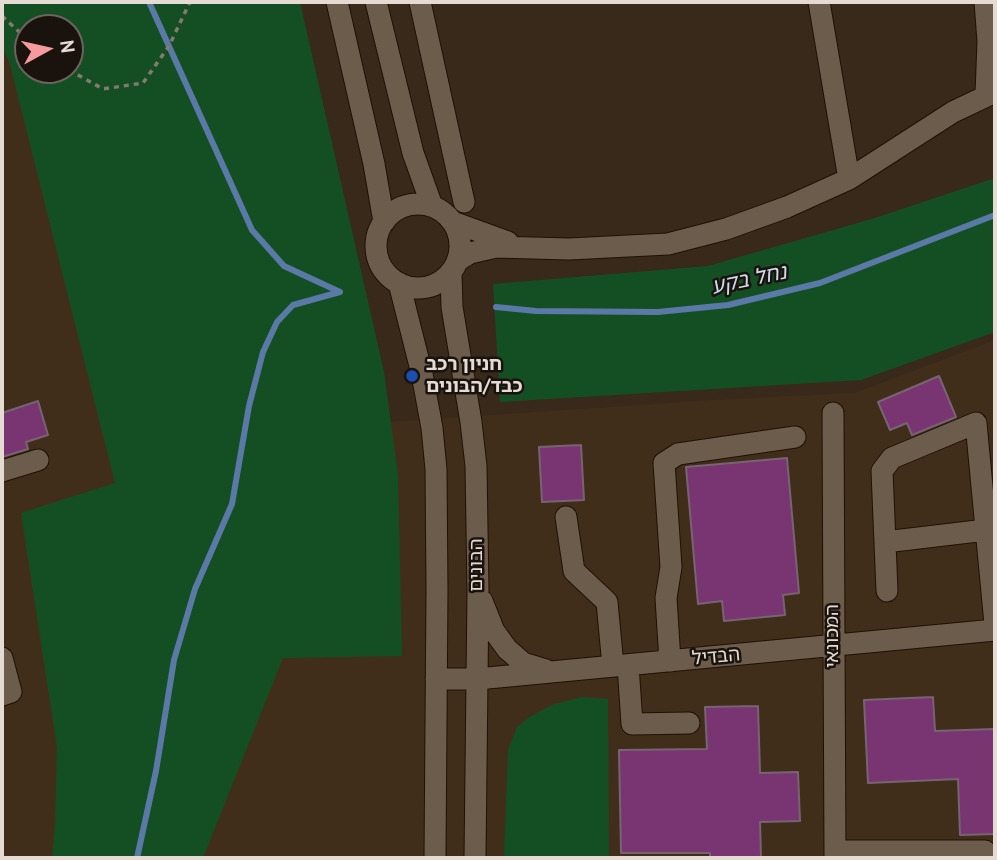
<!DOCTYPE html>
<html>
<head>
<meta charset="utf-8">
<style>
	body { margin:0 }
	#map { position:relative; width:997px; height:860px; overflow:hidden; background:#38291b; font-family:"PT Sans",sans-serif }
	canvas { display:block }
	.frame { position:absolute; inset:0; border:4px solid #e5dbd2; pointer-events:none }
	.north { position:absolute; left:14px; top:14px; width:70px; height:70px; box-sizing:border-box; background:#1a130d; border:2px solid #6b635c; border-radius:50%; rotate:82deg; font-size:19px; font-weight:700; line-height:28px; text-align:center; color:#e5dbd2 }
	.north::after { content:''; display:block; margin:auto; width:24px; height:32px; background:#f59b9d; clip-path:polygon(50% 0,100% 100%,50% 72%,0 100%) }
</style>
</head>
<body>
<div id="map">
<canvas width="997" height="860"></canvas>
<div class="frame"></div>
<div class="north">N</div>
</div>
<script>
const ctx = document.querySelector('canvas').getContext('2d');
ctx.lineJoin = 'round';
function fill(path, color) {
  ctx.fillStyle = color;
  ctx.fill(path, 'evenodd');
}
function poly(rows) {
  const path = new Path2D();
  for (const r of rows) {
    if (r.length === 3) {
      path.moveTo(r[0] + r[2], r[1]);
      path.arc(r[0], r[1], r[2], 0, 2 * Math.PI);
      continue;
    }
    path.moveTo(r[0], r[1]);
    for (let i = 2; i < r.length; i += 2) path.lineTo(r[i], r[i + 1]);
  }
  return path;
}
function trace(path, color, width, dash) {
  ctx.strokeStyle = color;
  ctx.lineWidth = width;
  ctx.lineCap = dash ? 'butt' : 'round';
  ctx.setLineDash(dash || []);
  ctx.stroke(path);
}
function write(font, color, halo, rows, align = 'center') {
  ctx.font = font + ' "PT Sans","Noto Sans Hebrew",sans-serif';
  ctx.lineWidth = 5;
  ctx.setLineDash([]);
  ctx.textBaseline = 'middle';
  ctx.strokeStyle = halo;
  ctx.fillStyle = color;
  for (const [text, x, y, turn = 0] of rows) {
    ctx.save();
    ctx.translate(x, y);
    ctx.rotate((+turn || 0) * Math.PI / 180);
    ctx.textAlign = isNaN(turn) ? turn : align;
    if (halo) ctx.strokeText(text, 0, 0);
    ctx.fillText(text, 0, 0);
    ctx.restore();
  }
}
fill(poly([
	[2,48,9,61,111,441,712,400,855,393,995,340,995,858,2,858]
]), '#412e1a');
fill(poly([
	[2,2,300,2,384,372,398,475,402,656,283,658,203,858,52,858,55,825,57,747,21,513,115,483,9,61,2,48],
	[28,28,70,28,70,70,28,70],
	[995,178,995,332,861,380,500,402,493,284,708,266,875,218],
	[582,697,608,699,609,858,504,858,508,750,517,727,531,716,554,704]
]), '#144f24');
trace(poly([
	[149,2,252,230,284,266,340,292],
	[496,307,536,311,658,312,728,305,820,283,995,215],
	[137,858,156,771,174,660,195,589,232,504,249,406,263,352,277,322,293,305,340,292]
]), '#5a79a7', 6);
const building = poly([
	[939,376,956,417,912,435,907,423,890,430,878,402,939,376],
	[38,401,48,435,26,442,28,449,2,457,2,413,38,401],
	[581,445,584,500,542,502,539,447,581,445],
	[787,458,799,593,783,595,785,615,724,621,722,601,698,604,686,467,787,458],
	[933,697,935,731,995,729,995,834,960,835,958,779,868,783,864,700,933,697],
	[758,706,760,773,798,772,800,821,760,822,761,858,710,858,710,853,621,853,619,750,707,749,705,707,758,706]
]);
fill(building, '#793472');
trace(building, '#766473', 2);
const minor = poly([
	[337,2,374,164,384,222],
	[376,2,413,153,432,206],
	[420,2,464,202],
	[819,2,849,179],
	[985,2,988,41,986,95],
	[418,246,42],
	[453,222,508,242],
	[457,261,470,253,496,247,569,249,668,244,726,229,787,207,849,179,953,112,995,92],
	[451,273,452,307,471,422,476,466,478,590,475,858],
	[399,283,422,374,432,428,436,469,437,590,435,858],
	[833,413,835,858],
	[2,471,38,460],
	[566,517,574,571,607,602,613,666],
	[885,542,986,530],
	[887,591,882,471,892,458,976,423,995,624],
	[482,601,494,631,507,649,523,663,546,670],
	[2,658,11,692,2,695],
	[670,661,666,598,671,567,664,463,678,454,795,437],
	[628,665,632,724,689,723],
	[436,679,477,679,995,630],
	[835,851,985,851]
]);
trace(minor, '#1f1105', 23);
trace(poly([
	[2,16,28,40],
	[69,70,103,89,143,83,169,46,190,2]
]), '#86796d', 3.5, [5, 5]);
trace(minor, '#6c5c4c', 21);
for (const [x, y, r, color] of [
	[412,376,7,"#1a4fb4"]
]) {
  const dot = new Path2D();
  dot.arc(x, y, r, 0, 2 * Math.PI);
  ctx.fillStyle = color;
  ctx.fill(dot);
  trace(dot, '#1a130d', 2.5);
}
write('bold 19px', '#e5dbd2', '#1a130d', [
	["חניון רכב",426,365],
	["כבד/הבונים",426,387]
], 'left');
write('19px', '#e5dbd2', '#1a130d', [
	["הבונים",477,565,-90],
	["המכונאי",833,636,-90],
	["הבדיל",716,657,-5]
]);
write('italic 21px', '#cedbef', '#1a130d', [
	["נחל בקע",749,280,-12]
]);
</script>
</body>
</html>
